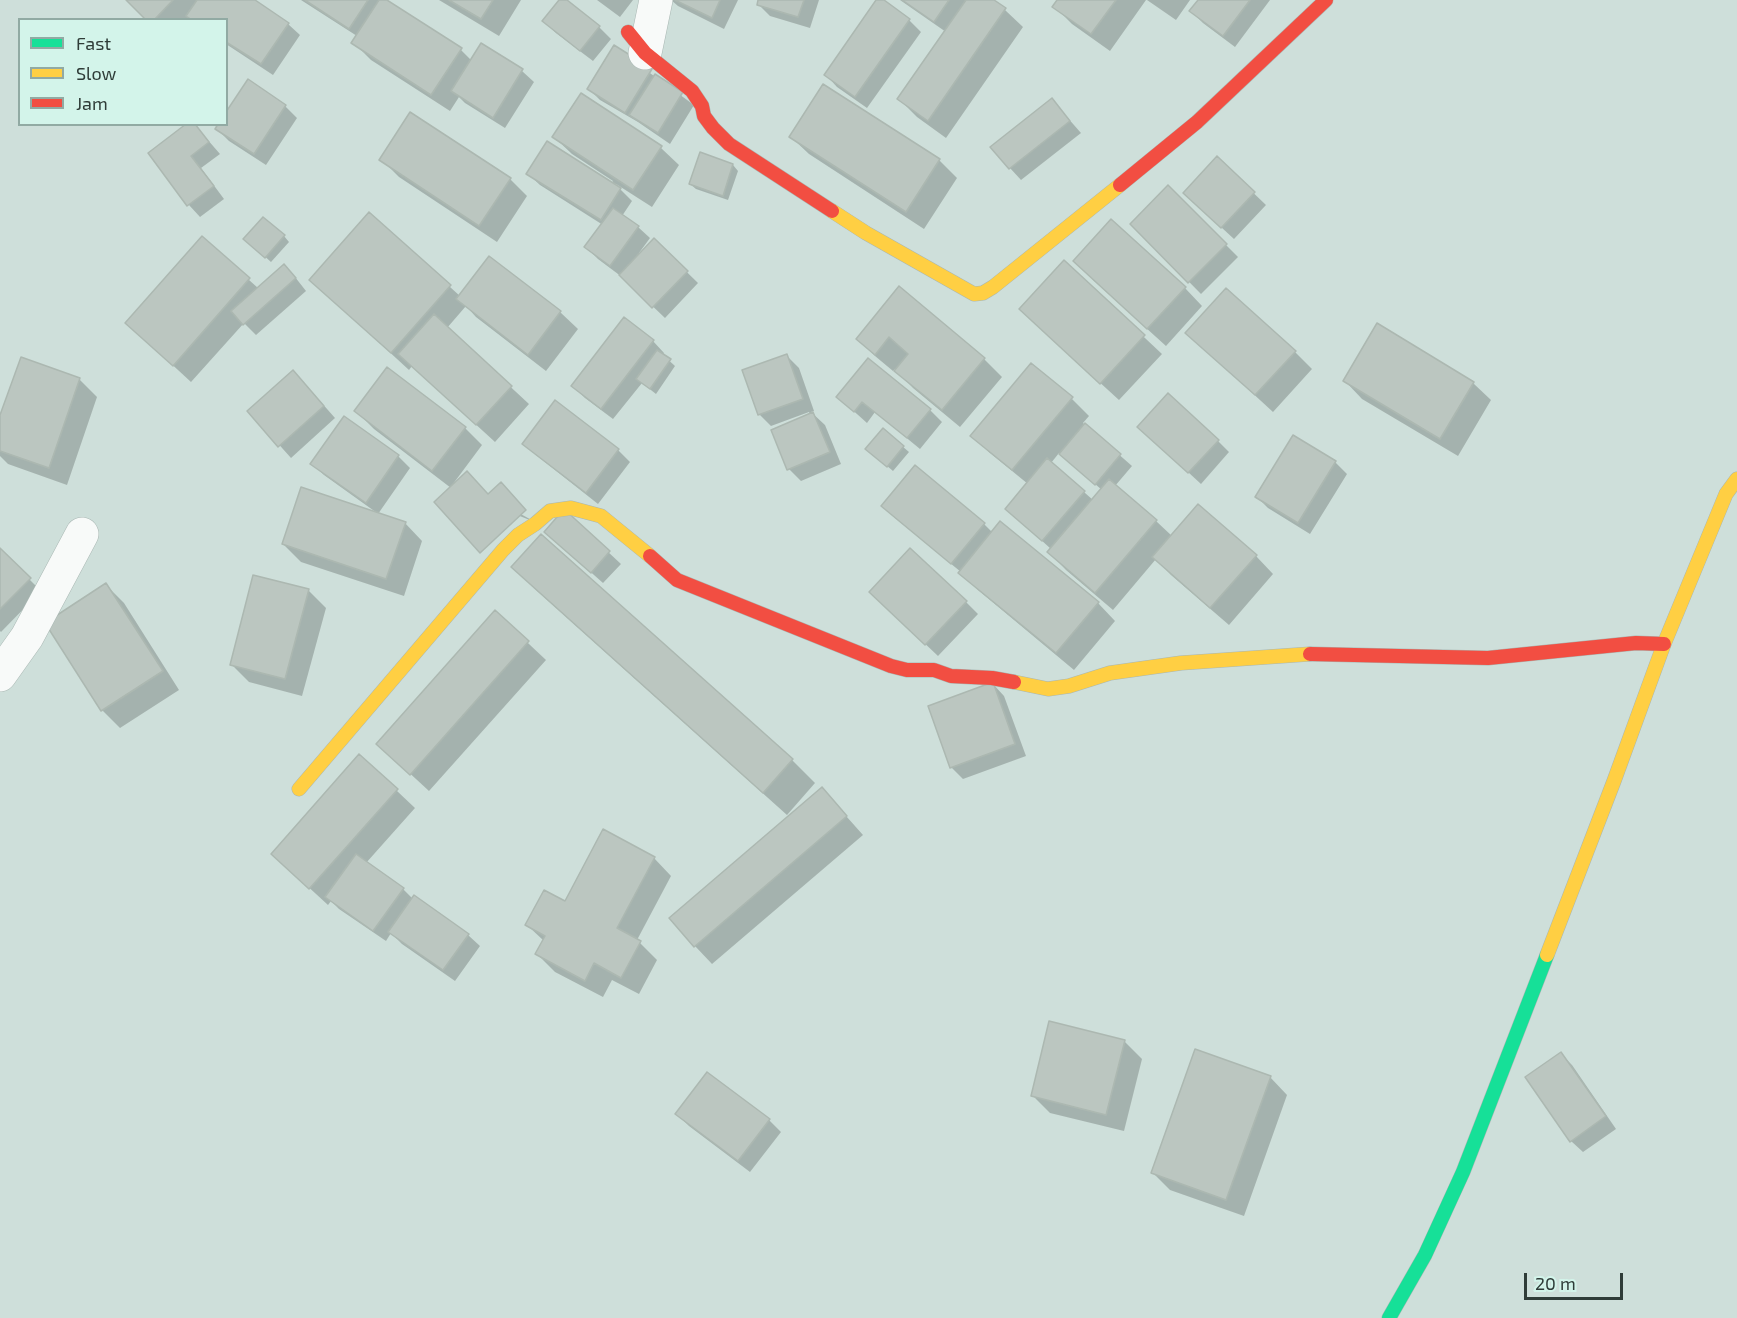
<!DOCTYPE html>
<html>
<head>
<meta charset="utf-8">
<style>
	body { margin:0 }
	#map { position:relative; width:1737px; height:1318px; overflow:hidden; background:#cedfda; font-family:"Exo 2",sans-serif }
	canvas { display:block }
	.legend { position:absolute; left:18px; top:18px; width:210px; height:108px; box-sizing:border-box; background:#d3f4ea; border:2px solid #91aaa3; margin:0; padding:8px 10px; list-style:none; font-size:18px; color:#2f3c38 }
	.legend li { display:flex; align-items:center; gap:12px; height:30px }
	.legend b { width:30px; border:2px solid #91aaa3 }
	.scale { position:absolute; left:1524px; top:1273px; width:99px; height:27px; box-sizing:border-box; border:3px solid #2f3c38; border-top:0; padding-left:8px; font-size:18px; line-height:21px; white-space:nowrap; color:#2f3c38; -webkit-text-stroke:4px #d3f4ea; paint-order:stroke }
</style>
</head>
<body>
<div id="map">
<canvas width="1737" height="1318"></canvas>
<ul class="legend">
<li><b style="height:8px;background:#16e098"></b>Fast</li>
<li><b style="height:8px;background:#ffcf43"></b>Slow</li>
<li><b style="height:8px;background:#f24e42"></b>Jam</li>
</ul>
<div class="scale">20 m</div>
</div>
<script>
const ctx = document.querySelector('canvas').getContext('2d');
ctx.lineJoin = 'round';
function fill(path, color) {
  ctx.fillStyle = color;
  ctx.fill(path, 'evenodd');
}
function poly(rows) {
  const path = new Path2D();
  for (const r of rows) {
    path.moveTo(r[0], r[1]);
    for (let i = 2; i < r.length; i += 2) path.lineTo(r[i], r[i + 1]);
  }
  return path;
}
function trace(path, color, width, dash) {
  ctx.strokeStyle = color;
  ctx.lineWidth = width;
  ctx.lineCap = dash ? 'butt' : 'round';
  ctx.setLineDash(dash || []);
  ctx.stroke(path);
}
fill(poly([
	[128,0,252,0,288,24,300,35,273,75,226,44,226,20,190,18,189,20,148,20],
	[301,0,387,0,386,1,461,50,472,61,481,45,522,71,534,82,505,128,465,103,459,97,450,111,371,60,353,42,357,36],
	[439,0,521,0,499,36],
	[560,0,564,0,599,27,611,39,593,61,556,33,544,21],
	[597,0,633,0,620,17],
	[671,0,738,0,724,29,678,6],
	[760,0,819,0,810,28,770,16,758,4],
	[878,0,881,0,909,20,921,32,867,108,837,87,826,75],
	[900,0,991,0,1005,10,1023,27,946,138,917,117,899,99,946,32],
	[1059,0,1146,0,1110,51,1072,24,1054,6],
	[1147,0,1190,0,1176,20],
	[1200,0,1270,0,1235,47,1203,23,1191,11],
	[614,47,694,105,670,144,638,122,600,100,589,89],
	[582,95,661,148,679,165,652,207,616,184,616,185,632,201,622,216,638,227,650,238,639,253,641,254,654,240,698,283,665,318,622,277,598,259,586,247,603,225,540,185,528,174,611,184,613,181,572,154,554,137],
	[1052,100,1081,133,1021,180,1010,168],
	[285,106,297,118,266,165,229,141,217,129,226,124],
	[194,124,220,154,201,168,224,199,200,217,189,205,150,154],
	[791,137,939,160,957,178,924,229,809,154],
	[1217,158,1266,205,1234,239,1196,204],
	[381,159,510,179,527,196,497,242,399,177],
	[733,165,738,171,728,200,696,189,690,184],
	[1168,187,1238,257,1201,294,1132,224],
	[369,214,460,296,490,258,560,312,578,329,546,371,476,317,466,306,447,328,529,404,495,442,412,366,409,370,311,280],
	[284,236,289,242,271,262,251,244],
	[202,238,258,288,295,277,306,291,256,335,244,323,191,382,127,323],
	[1064,262,1162,354,1119,400,1039,327],
	[1092,279,1185,288,1202,306,1166,346],
	[899,289,984,359,1002,377,960,427,913,388,895,369,893,371,875,356,858,339],
	[1187,333,1295,352,1312,369,1273,412],
	[653,341,664,353,663,355,675,366,656,394,642,383,613,419,585,398,573,386],
	[787,356,799,368,814,411,811,412,825,425,841,464,801,481,789,469,810,415,809,412,771,426,759,414],
	[869,360,930,410,942,422,920,449,875,412,867,423,838,397],
	[79,379,97,397,67,485,8,464,0,456,0,420],
	[1345,381,1473,383,1491,400,1458,456,1362,399],
	[305,384,335,418,291,458,249,411],
	[1072,399,1089,416,1083,423,1132,466,1115,486,1156,521,1172,536,1256,556,1273,574,1229,625,1171,575,1156,559,1113,610,1066,570,1049,552,1051,549,1007,509,1028,484,990,453,972,436],
	[1059,453,1102,490,1093,500,1051,463],
	[556,402,618,450,630,462,598,504,536,455,524,444],
	[356,411,465,428,482,445,453,484,488,496,537,523,451,488,374,429],
	[344,418,398,456,410,468,378,514,405,523,422,541,404,596,301,562,283,544,377,513,324,475,312,464],
	[883,430,909,452,893,471,873,454],
	[1293,437,1335,462,1347,474,1310,534,1268,508,1257,497],
	[1151,438,1218,441,1229,452,1201,484],
	[883,506,984,524,993,533,1098,603,1115,621,1074,670,978,590,961,572,895,518],
	[564,511,621,564,603,583,558,543],
	[0,550,41,591,1,632,0,631],
	[513,567,792,760,815,783,787,815,536,590],
	[106,585,124,603,179,690,120,728,102,710,47,624],
	[308,590,326,608,302,696,249,682,231,664],
	[966,602,978,614,938,656,883,604],
	[495,612,546,660,429,791,378,744],
	[993,684,1004,696,1026,756,963,779,951,767],
	[360,756,415,808,366,863,403,889,413,899,468,935,480,946,455,981,402,944,391,933,386,941,339,909,331,901,328,905,291,871],
	[822,789,863,835,712,964,695,946],
	[654,858,671,876,637,940,657,960,639,994,612,980,603,997,555,972,537,954,544,941,527,925],
	[1124,1041,1142,1059,1124,1131,1050,1113,1032,1095],
	[1560,1053,1572,1065,1616,1129,1583,1152,1571,1141],
	[1270,1077,1287,1095,1244,1216,1170,1190,1153,1173],
	[677,1114,769,1120,781,1132,750,1172,689,1126]
]), '#0003');
const building = poly([
	[126,0,173,0,154,20,146,20,126,0],
	[197,0,255,0,289,23,261,64,226,42,226,20,192,20,186,16,197,0],
	[305,0,368,0,349,29,305,0],
	[379,0,387,0,462,48,431,95,351,43,379,0],
	[449,0,493,0,481,19,449,0],
	[559,0,567,0,600,26,580,51,542,21,559,0],
	[675,0,720,0,712,18,675,0],
	[758,0,804,0,798,17,757,5,758,0],
	[876,0,884,0,910,19,855,97,824,75,876,0],
	[902,0,949,0,934,22,902,0],
	[966,0,994,0,1006,8,928,121,897,99,966,0],
	[1057,0,1116,0,1091,34,1052,7,1057,0],
	[1198,0,1250,0,1223,36,1189,11,1198,0],
	[481,43,523,69,493,118,451,91,481,43],
	[614,45,652,69,625,113,587,89,614,45],
	[655,74,683,92,658,133,629,115,655,74],
	[248,79,286,105,254,154,215,129,218,124,226,124,226,112,248,79],
	[823,84,940,159,906,212,789,137,823,84],
	[581,93,662,146,633,190,552,137,581,93],
	[1052,98,1070,121,1009,169,990,147,1052,98],
	[410,112,511,178,479,226,379,160,410,112],
	[186,124,195,124,209,142,191,156,214,186,187,206,148,153,186,124],
	[547,141,621,188,601,220,526,174,547,141],
	[700,152,733,164,723,196,689,184,700,152],
	[1217,156,1255,192,1221,228,1183,193,1217,156],
	[1168,185,1227,244,1188,283,1130,224,1168,185],
	[613,208,639,226,610,266,584,247,613,208],
	[369,212,451,285,391,353,309,280,369,212],
	[263,217,285,235,265,258,243,239,263,217],
	[1111,219,1186,287,1147,329,1073,261,1111,219],
	[202,236,250,278,173,366,125,323,202,236],
	[654,238,688,271,652,308,619,275,654,238],
	[489,256,561,311,528,355,456,299,489,256],
	[1064,260,1145,335,1100,384,1019,309,1064,260],
	[284,264,296,278,243,325,231,311,284,264],
	[899,286,985,358,942,410,894,371,908,354,889,337,875,355,856,339,899,286],
	[1226,288,1296,351,1255,395,1185,333,1226,288],
	[434,314,512,386,476,425,398,354,434,314],
	[624,317,654,340,601,409,571,386,624,317],
	[1377,323,1474,382,1440,439,1343,381,1377,323],
	[657,350,671,359,650,389,636,379,657,350],
	[787,354,803,399,758,415,742,370,787,354],
	[21,357,80,378,49,468,0,451,0,415,21,357],
	[868,358,931,409,907,438,862,402,854,412,836,397,868,358],
	[1031,363,1073,397,1012,470,970,436,1031,363],
	[387,367,466,427,432,471,354,411,387,367],
	[293,370,324,406,278,447,247,411,293,370],
	[1168,393,1219,440,1188,473,1137,427,1168,393],
	[555,400,619,449,586,493,522,444,555,400],
	[813,412,830,452,787,470,771,430,813,412],
	[344,416,399,455,366,503,310,464,344,416],
	[1085,423,1121,454,1095,485,1059,454,1085,423],
	[883,428,904,446,887,467,865,449,883,428],
	[1293,435,1336,461,1298,523,1255,497,1293,435],
	[1047,458,1085,491,1042,541,1005,509,1047,458],
	[915,465,985,523,951,564,881,506,915,465],
	[467,471,488,494,501,482,526,510,480,553,434,502,467,471],
	[1109,479,1157,520,1095,593,1047,552,1109,479],
	[301,487,406,522,386,579,282,544,301,487],
	[1198,504,1257,555,1210,608,1152,557,1198,504],
	[564,509,610,551,591,573,544,532,564,509],
	[1000,521,1099,602,1056,653,958,573,1000,521],
	[541,534,793,759,763,793,511,567,541,534],
	[0,548,31,578,0,609,0,548],
	[910,548,967,601,925,645,869,592,910,548],
	[253,575,309,589,285,679,230,665,253,575],
	[106,583,163,671,101,711,45,623,106,583],
	[495,610,529,641,410,775,376,744,495,610],
	[993,682,1015,744,950,768,928,706,993,682],
	[359,754,398,789,309,889,271,854,359,754],
	[822,787,847,816,694,947,669,918,822,787],
	[603,829,655,857,617,928,641,941,621,978,594,963,585,981,535,954,545,936,525,925,544,890,565,901,603,829],
	[356,854,404,888,373,931,325,897,356,854],
	[414,895,469,934,443,970,388,932,414,895],
	[1049,1021,1125,1040,1106,1115,1031,1096,1049,1021],
	[1195,1049,1271,1076,1226,1200,1151,1173,1195,1049],
	[1561,1052,1606,1116,1570,1142,1525,1077,1561,1052],
	[707,1072,770,1119,738,1161,675,1114,707,1072]
]);
fill(building, '#bbc6c0');
trace(building, '#acb8b1', 1.5);
const street = poly([
	[645,53,656,0],
	[0,675,27,637,82,534]
]);
const fast = poly([
	[1389,1318,1425,1255,1463,1172,1547,955]
]);
const slow = poly([
	[832,211,866,233,974,294,983,293,993,287,1120,185],
	[1014,682,1048,689,1069,686,1110,673,1181,663,1310,654],
	[299,789,503,550,518,535,535,524,550,511,571,508,601,516,650,556],
	[1547,955,1614,781,1664,644,1726,494,1737,479]
]);
const jam = poly([
	[628,32,645,53,692,91,702,106,704,116,713,128,729,144,832,211],
	[1120,185,1197,122,1326,0],
	[650,556,677,580,891,666,907,670,934,670,951,676,992,678,1014,682],
	[1310,654,1488,658,1636,643,1664,644]
]);
trace(street, '#a9b7b3', 34);
trace(fast, '#a9b7b3', 15);
trace(slow, '#a9b7b3', 15);
trace(jam, '#a9b7b3', 15);
trace(street, '#f8faf9', 33);
trace(fast, '#16e098', 14);
trace(slow, '#ffcf43', 14);
trace(jam, '#f24e42', 14);
</script>
</body>
</html>
